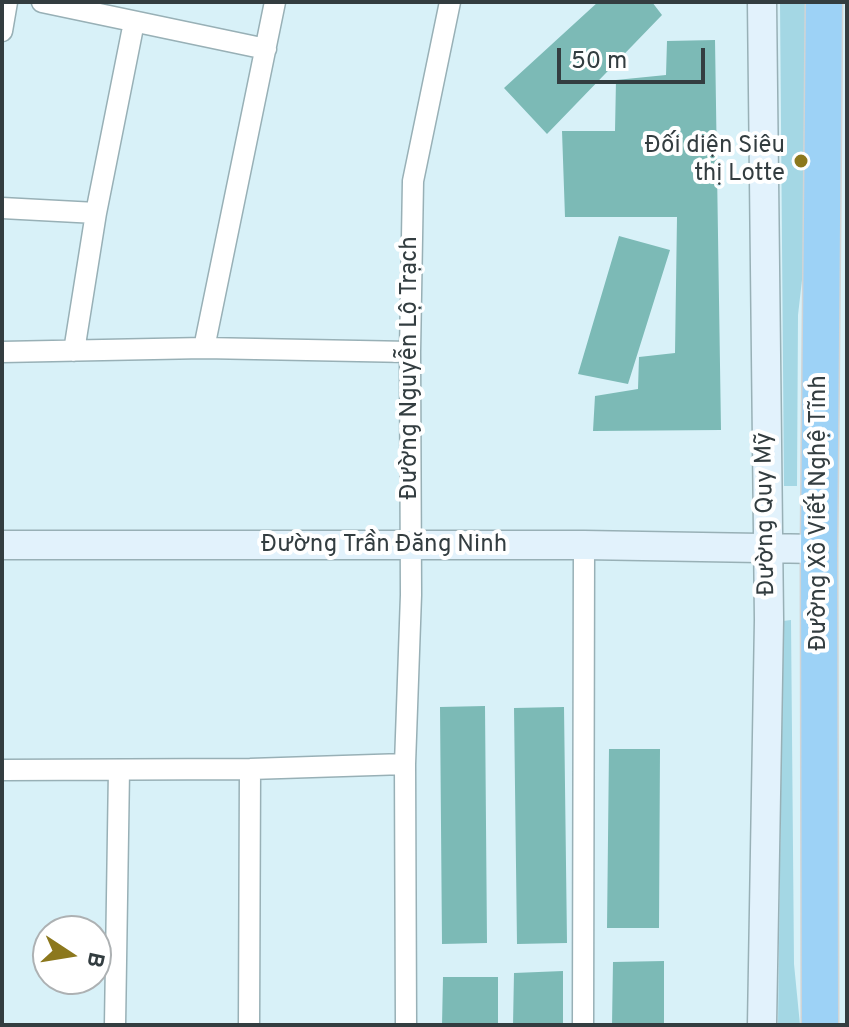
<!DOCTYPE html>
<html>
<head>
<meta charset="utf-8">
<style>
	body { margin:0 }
	#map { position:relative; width:849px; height:1027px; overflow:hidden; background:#d8f1f8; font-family:Overpass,sans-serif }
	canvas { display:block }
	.frame { position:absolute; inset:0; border:4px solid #333d40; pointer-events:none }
	.north { position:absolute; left:32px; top:915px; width:80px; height:80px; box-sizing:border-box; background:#fff; border:2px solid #adb1b3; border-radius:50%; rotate:102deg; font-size:22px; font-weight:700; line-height:32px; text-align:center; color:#333d40 }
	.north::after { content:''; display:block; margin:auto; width:28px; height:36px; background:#8c781d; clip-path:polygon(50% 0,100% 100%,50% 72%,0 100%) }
	.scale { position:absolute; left:557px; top:48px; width:148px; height:36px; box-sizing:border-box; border:4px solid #333d40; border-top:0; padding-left:10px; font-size:24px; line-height:28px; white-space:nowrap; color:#333d40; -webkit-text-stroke:6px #fff; paint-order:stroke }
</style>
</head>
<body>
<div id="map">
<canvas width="849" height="1027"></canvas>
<div class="frame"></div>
<div class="north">B</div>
<div class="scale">50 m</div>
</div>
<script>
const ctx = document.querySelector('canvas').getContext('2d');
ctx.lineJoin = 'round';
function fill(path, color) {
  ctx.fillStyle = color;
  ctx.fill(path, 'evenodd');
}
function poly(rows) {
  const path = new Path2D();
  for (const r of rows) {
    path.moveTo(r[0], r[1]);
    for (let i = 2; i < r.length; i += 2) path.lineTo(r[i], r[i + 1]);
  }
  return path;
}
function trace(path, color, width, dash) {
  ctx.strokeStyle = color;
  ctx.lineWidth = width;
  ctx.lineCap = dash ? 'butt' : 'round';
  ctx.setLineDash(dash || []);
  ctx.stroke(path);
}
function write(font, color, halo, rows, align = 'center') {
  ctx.font = font + ' Overpass,sans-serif';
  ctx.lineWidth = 8;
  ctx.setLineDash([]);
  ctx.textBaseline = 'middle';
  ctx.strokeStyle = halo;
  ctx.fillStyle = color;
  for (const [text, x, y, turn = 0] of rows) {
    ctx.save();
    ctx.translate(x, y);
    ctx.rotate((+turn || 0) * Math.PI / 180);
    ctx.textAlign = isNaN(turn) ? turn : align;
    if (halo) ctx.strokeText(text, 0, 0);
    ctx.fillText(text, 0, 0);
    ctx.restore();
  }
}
fill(poly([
	[780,2,806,2,809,219,798,315,797,486,784,486],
	[791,620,794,964,800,1025,778,1025,783,621]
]), '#a4d7e4');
fill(poly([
	[598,2,652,2,662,15,547,134,504,88],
	[715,40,721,430,593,431,595,396,638,389,639,357,675,353,677,217,565,217,562,131,615,131,616,80,666,75,667,41],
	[619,236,670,250,628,384,578,374],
	[485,706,487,943,442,944,440,707],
	[564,707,567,943,517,944,514,708],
	[609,749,660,749,659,928,607,928],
	[664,961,664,1025,612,1025,613,962],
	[563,971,563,1025,513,1025,514,973],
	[443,977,498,977,498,1025,442,1025]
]), '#7cbab6');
const street = poly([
	[42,2,266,49],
	[2,31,7,2],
	[2,208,96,213],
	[204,348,275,2],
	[74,351,96,213,134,22],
	[2,352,204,348,410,352],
	[2,770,250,769,405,764],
	[115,1025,119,770],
	[249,1025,250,769],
	[406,1025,405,764,411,595,410,352,413,181,450,2],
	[583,1025,584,545]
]);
const secondary = poly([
	[762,2,769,620,762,1025],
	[2,545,584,545,819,549]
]);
const highway = poly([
	[820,1025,819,549,824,2]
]);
trace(street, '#98b0b6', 23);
trace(secondary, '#98b0b6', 31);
trace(highway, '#d2d4d5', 39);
trace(street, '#fff', 20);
trace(secondary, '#e2f2fc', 28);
trace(highway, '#9dd2f6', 36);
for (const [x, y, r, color] of [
	[801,161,8,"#8c781d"]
]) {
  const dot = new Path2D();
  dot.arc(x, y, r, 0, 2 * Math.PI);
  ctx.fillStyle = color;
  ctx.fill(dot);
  trace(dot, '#fff', 3);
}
write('24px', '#333d40', '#fff', [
	["Đối diện Siêu",785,147],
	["thị Lotte",785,175]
], 'right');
write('24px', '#333d40', '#fff', [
	["Đường Nguyễn Lộ Trạch",411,368,-90],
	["Đường Xô Viết Nghệ Tĩnh",820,513,-90],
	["Đường Quy Mỹ",767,514,-91],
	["Đường Trần Đăng Ninh",384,546]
]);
</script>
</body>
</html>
